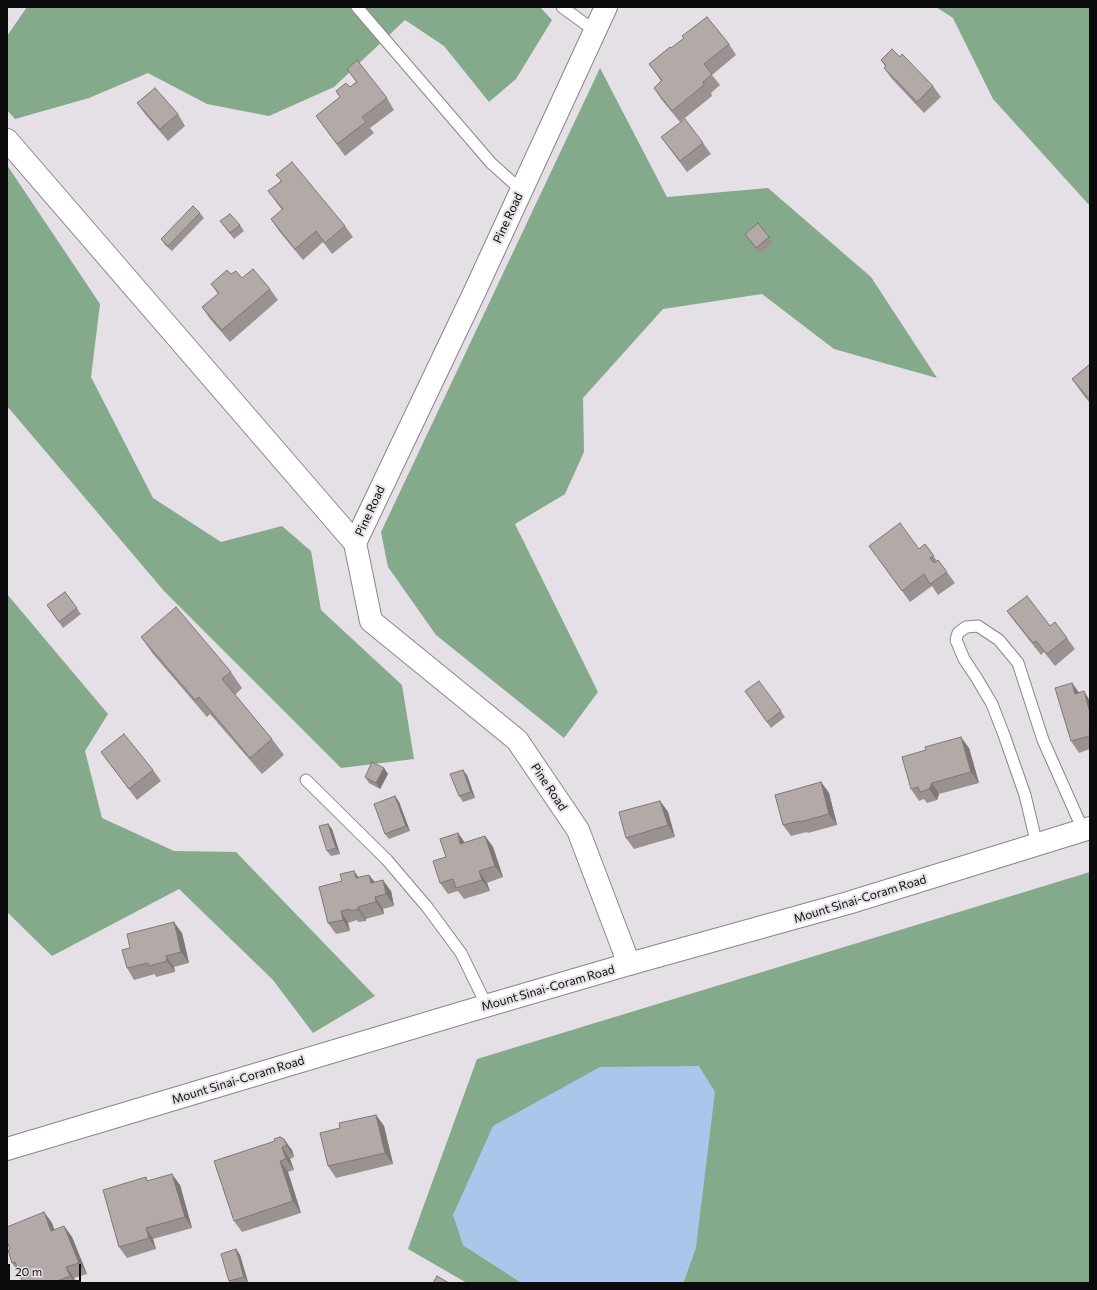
<!DOCTYPE html>
<html>
<head>
<meta charset="utf-8">
<style>
	body { margin:0 }
	#map { position:relative; width:1097px; height:1290px; overflow:hidden; background:#e5e0e6; font-family:Commissioner,sans-serif }
	canvas { display:block }
	.frame { position:absolute; inset:0; border:8px solid #0c0b0d; pointer-events:none }
	.scale { position:absolute; left:8px; top:1264px; width:73px; height:18px; box-sizing:border-box; border:2px solid #0c0b0d; border-top:0; padding-left:5px; font-size:12px; line-height:14px; white-space:nowrap; color:#0c0b0d; -webkit-text-stroke:3px #e5e0e6; paint-order:stroke }
</style>
</head>
<body>
<div id="map">
<canvas width="1097" height="1290"></canvas>
<div class="frame"></div>
<div class="scale">20 m</div>
</div>
<script>
const ctx = document.querySelector('canvas').getContext('2d');
ctx.lineJoin = 'round';
function fill(path, color) {
  ctx.fillStyle = color;
  ctx.fill(path, 'evenodd');
}
function poly(rows) {
  const path = new Path2D();
  for (const r of rows) {
    path.moveTo(r[0], r[1]);
    for (let i = 2; i < r.length; i += 2) path.lineTo(r[i], r[i + 1]);
  }
  return path;
}
function trace(path, color, width, dash) {
  ctx.strokeStyle = color;
  ctx.lineWidth = width;
  ctx.lineCap = dash ? 'butt' : 'round';
  ctx.setLineDash(dash || []);
  ctx.stroke(path);
}
function write(font, color, halo, rows, align = 'center') {
  ctx.font = font + ' Commissioner,sans-serif';
  ctx.lineWidth = 4;
  ctx.setLineDash([]);
  ctx.textBaseline = 'middle';
  ctx.strokeStyle = halo;
  ctx.fillStyle = color;
  for (const [text, x, y, turn = 0] of rows) {
    ctx.save();
    ctx.translate(x, y);
    ctx.rotate((+turn || 0) * Math.PI / 180);
    ctx.textAlign = isNaN(turn) ? turn : align;
    if (halo) ctx.strokeText(text, 0, 0);
    ctx.fillText(text, 0, 0);
    ctx.restore();
  }
}
fill(poly([
	[27,7,540,7,552,20,516,79,489,102,444,46,405,20,334,87,269,116,207,104,148,73,89,98,15,119,7,110,7,36],
	[936,7,1090,7,1090,206,993,99,953,18],
	[600,68,667,197,768,188,871,277,937,378,834,349,762,294,663,309,583,398,584,452,565,494,515,524,598,692,564,738,436,635,388,567,381,532],
	[7,165,100,304,91,377,153,498,221,542,282,526,311,551,321,610,402,685,414,759,341,768,164,591,7,406],
	[7,594,108,714,85,751,102,818,174,851,236,852,375,996,313,1033,273,980,179,889,52,956,7,912],
	[1090,872,1090,1283,683,1283,696,1247,463,1245,522,1283,467,1283,408,1249,477,1059]
]), '#84a98b');
fill(poly([
	[699,1066,715,1092,696,1247,683,1283,522,1283,463,1245,453,1215,493,1126,600,1067]
]), '#aac7eb');
const lane = poly([
	[357,7,491,163,521,190],
	[562,7,595,31],
	[306,780,387,860,427,907,461,953,487,1006],
	[1037,845,1025,795,1004,735,992,704,976,677,964,659,956,640,958,633,966,627,978,626,999,640,1018,663,1043,740,1083,830]
]);
const street = poly([
	[606,7,475,291,355,543,371,621,517,740,578,830,629,964],
	[7,140,355,543]
]);
const secondary = poly([
	[7,1149,465,1012,629,964,848,903,1090,828]
]);
trace(lane, '#8a858b', 13);
trace(street, '#8a858b', 24);
trace(secondary, '#8a858b', 24);
trace(lane, '#fff', 11);
trace(street, '#fff', 22);
trace(secondary, '#fff', 22);
fill(poly([
	[729,44,736,55,712,75,720,85,711,93,712,96,680,122,661,99,654,88,661,81,649,64,671,48],
	[881,60,933,86,941,97,924,113,892,79,884,68,885,66],
	[347,69,387,98,394,110,370,128,374,133,345,156,316,116,340,97,350,87,356,82],
	[137,103,178,114,185,126,168,141,145,114],
	[661,137,703,143,711,154,687,172],
	[276,175,345,226,353,237,332,254,323,242,303,260,279,231,271,219,282,210,268,191,281,181],
	[200,213,204,218,172,251,165,245,161,239],
	[220,221,240,225,244,231,234,239],
	[745,234,769,237,773,243,760,254],
	[231,274,242,278,270,289,278,300,230,342,210,319,202,307,218,294,211,284],
	[1090,364,1090,403,1084,396,1072,379],
	[925,544,937,561,938,560,955,583,938,595,932,586,910,602,869,546,919,549],
	[65,592,81,614,63,628,47,605],
	[1007,611,1050,626,1067,638,1075,649,1055,666,1044,652,1041,655,1015,622],
	[141,637,231,672,242,688,235,695,272,739,284,755,262,774,210,714,207,717,153,654],
	[759,681,785,717,771,728,745,691],
	[1072,683,1079,693,1090,701,1090,749,1079,753,1071,741],
	[969,748,979,783,939,794,937,800,927,803,924,799,919,801,911,789],
	[101,752,153,770,161,781,137,800,109,763],
	[384,768,388,774,380,789,369,783,365,777],
	[467,775,475,798,463,802,459,796],
	[821,782,829,793,837,825,808,833,807,832,791,836,783,825],
	[395,796,399,802,410,831,389,839,385,834],
	[660,801,668,812,675,837,634,849,626,838],
	[328,824,332,829,340,854,331,856,327,851],
	[485,836,493,847,503,877,487,883,490,891,464,899,458,891,448,894,440,883,446,857,465,843],
	[369,875,375,882,391,891,394,906,383,909,384,914,366,919,366,921,358,922,357,920,348,923,350,931,336,934,328,923,358,877],
	[182,933,189,963,174,967,175,972,156,977,155,974,134,980,127,968],
	[376,1115,384,1126,393,1164,336,1178,328,1166,340,1128],
	[280,1137,292,1150,294,1157,290,1159,294,1170,288,1172,301,1213,242,1232,234,1221,275,1141],
	[148,1180,180,1185,192,1228,153,1239,156,1249,127,1258,119,1247],
	[44,1212,52,1223,54,1230,64,1226,72,1237,87,1274,74,1278,76,1283,23,1283,19,1273,12,1263,10,1249],
	[236,1249,240,1255,248,1282,230,1283,229,1281]
]), '#9a9290');
fill(poly([
	[1072,683,1080,694,1075,694],
	[1084,691,1090,701,1090,713],
	[961,737,969,748,979,783,971,772],
	[384,768,388,774,380,789,376,783],
	[463,770,467,775,475,798,471,792],
	[821,782,829,793,837,825,829,814],
	[932,783,939,794,937,800,929,789],
	[395,796,399,802,410,831,406,826],
	[660,801,668,812,675,837,668,825],
	[328,824,332,829,340,854,336,848],
	[458,833,466,844,460,844],
	[485,836,493,847,503,877,495,866],
	[354,871,362,882,356,878],
	[479,871,487,883,490,891,482,880],
	[369,875,377,886,371,883],
	[383,880,391,891,394,906,386,894],
	[375,897,383,909,384,914,376,902],
	[358,907,366,919,366,921,358,909],
	[341,911,348,923,350,931,343,920],
	[174,922,182,933,189,963,181,952],
	[166,956,174,967,175,972,167,961],
	[376,1115,384,1126,393,1164,385,1153],
	[284,1139,292,1150,294,1157,287,1146],
	[282,1147,290,1159,294,1170,286,1159],
	[280,1161,288,1172,301,1213,293,1201],
	[172,1174,180,1185,192,1228,185,1217],
	[44,1212,52,1223,59,1242,51,1231],
	[64,1226,72,1237,87,1274,79,1263],
	[146,1228,153,1239,156,1249,149,1238],
	[236,1249,240,1255,248,1282,244,1277],
	[66,1267,74,1278,76,1283,75,1283,70,1276]
]), '#7d7776');
const building = poly([
	[707,17,729,44,704,64,712,74,703,82,704,85,672,111,654,88,662,80,649,64,670,47,671,48,684,38,682,36,707,17],
	[892,49,900,57,902,54,933,86,917,102,884,68,886,66,881,60,892,49],
	[357,60,387,98,362,117,366,122,337,144,316,116,340,97,336,91,346,83,350,87,357,82,347,69,357,60],
	[155,88,178,114,160,129,137,103,155,88],
	[685,119,703,143,680,161,661,137,685,119],
	[292,162,345,226,325,243,316,231,295,249,271,219,283,209,268,191,282,181,276,175,292,162],
	[193,206,200,213,168,246,161,239,193,206],
	[230,214,240,225,230,233,220,221,230,214],
	[758,223,769,237,756,248,745,234,758,223],
	[253,269,270,289,222,330,202,307,219,293,211,284,227,270,231,274,236,271,242,278,253,269],
	[1090,364,1090,400,1072,379,1090,364],
	[900,523,919,549,925,544,934,556,930,558,934,563,938,560,947,572,930,584,924,574,902,591,869,546,900,523],
	[65,592,77,608,59,622,47,605,65,592],
	[1027,596,1050,626,1055,622,1067,638,1047,654,1036,641,1033,643,1007,611,1027,596],
	[176,607,231,672,222,679,272,739,250,758,199,697,195,700,141,637,176,607],
	[759,681,781,711,767,722,745,691,759,681],
	[1072,683,1075,694,1084,691,1090,713,1090,736,1071,741,1055,688,1072,683],
	[124,734,153,770,129,789,101,752,124,734],
	[961,737,971,772,932,783,929,789,920,792,918,787,911,789,902,757,926,750,925,747,961,737],
	[372,762,384,768,376,783,365,777,372,762],
	[463,770,471,792,459,796,450,774,463,770],
	[821,782,829,814,800,822,799,821,783,825,775,795,821,782],
	[395,796,406,826,385,834,374,804,395,796],
	[660,801,668,825,626,838,619,812,660,801],
	[328,824,336,848,327,851,319,826,328,824],
	[458,833,460,844,485,836,495,866,479,871,482,880,456,888,453,879,440,883,433,861,446,857,440,839,458,833],
	[354,871,356,878,369,875,371,883,383,880,386,894,375,897,376,902,358,907,358,909,351,911,350,909,341,911,343,920,328,923,319,887,342,881,340,874,354,871],
	[174,922,181,952,166,956,167,961,149,966,148,963,127,968,122,950,130,948,127,934,174,922],
	[376,1115,385,1153,328,1166,320,1133,340,1128,339,1123,376,1115],
	[280,1137,284,1139,287,1146,282,1147,286,1159,280,1161,293,1201,234,1221,214,1161,275,1141,274,1139,280,1137],
	[172,1174,185,1217,146,1228,149,1238,119,1247,103,1190,146,1177,147,1181,172,1174],
	[44,1212,51,1231,64,1226,79,1263,66,1267,70,1276,52,1283,23,1283,15,1262,12,1263,8,1250,10,1249,7,1242,7,1227,44,1212],
	[236,1249,244,1277,229,1281,221,1254,236,1249],
	[437,1276,449,1283,433,1283,437,1276]
]);
fill(building, '#b3aaa8');
trace(building, '#7d7776', 1);
write('12px', '#0c0b0d', '#e5e0e6', [
	["Pine Road",508,218,-65],
	["Pine Road",370,511,-65],
	["Pine Road",549,787,56],
	["Mount Sinai-Coram Road",860,899,-17],
	["Mount Sinai-Coram Road",548,988,-16],
	["Mount Sinai-Coram Road",238,1080,-17]
]);
</script>
</body>
</html>
